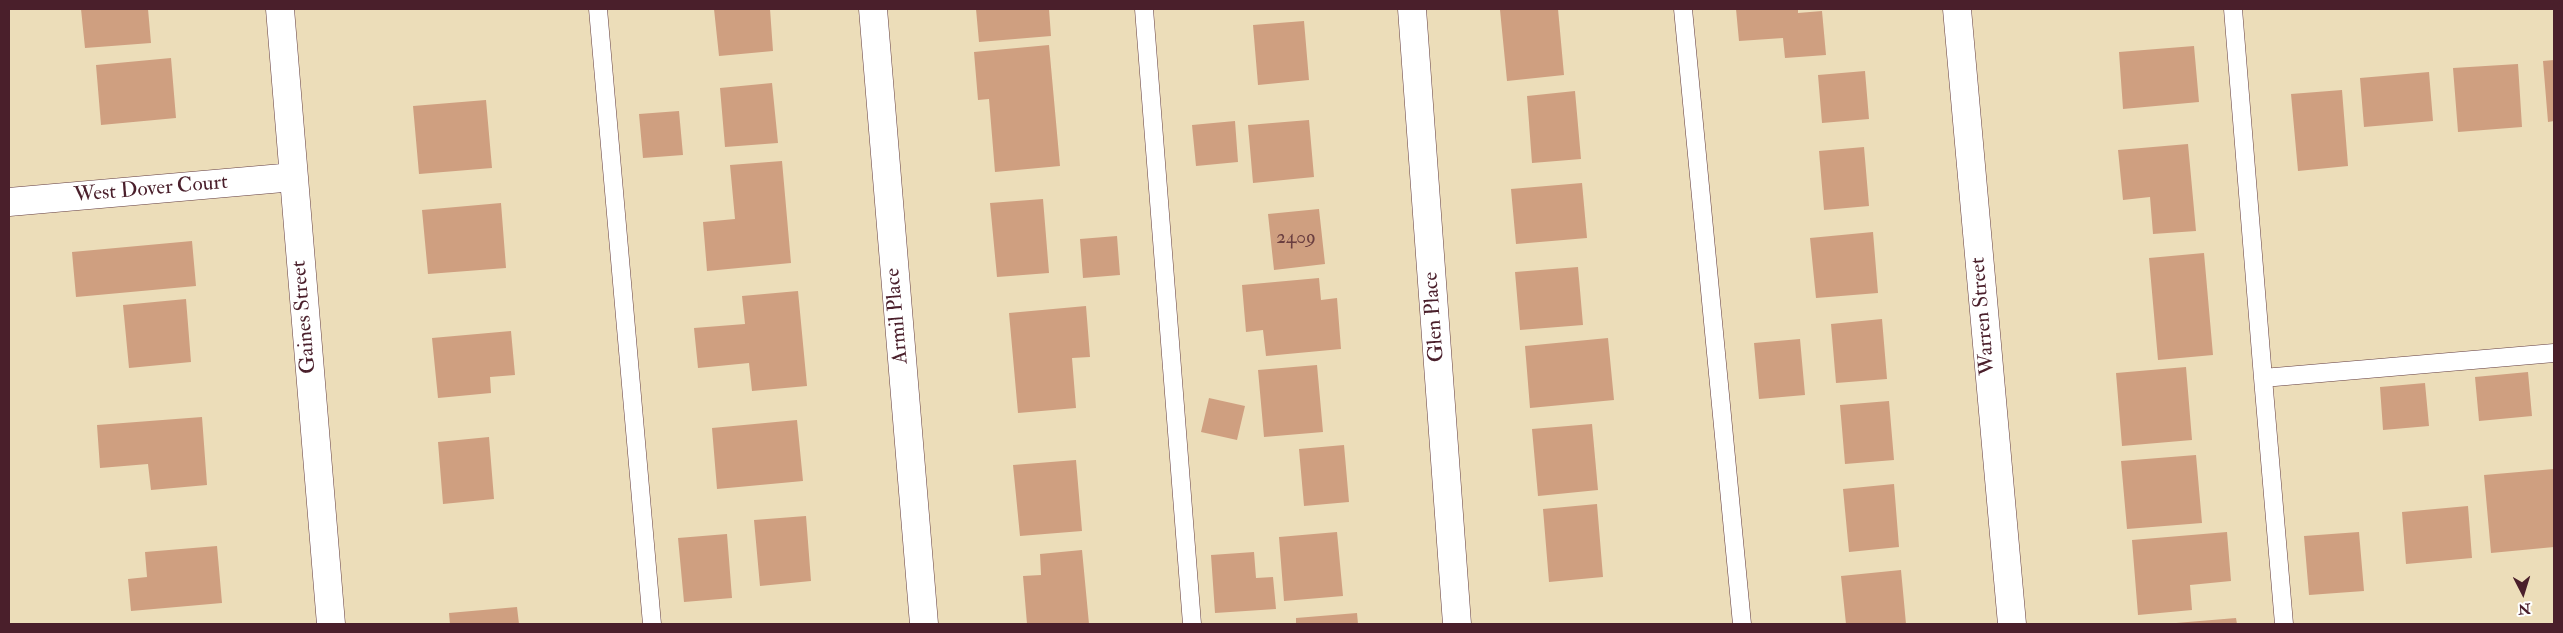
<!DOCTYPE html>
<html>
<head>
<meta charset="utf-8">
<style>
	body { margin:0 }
	#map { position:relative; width:2563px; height:633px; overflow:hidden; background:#ecddb9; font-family:"IM FELL Double Pica",serif }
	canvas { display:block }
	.frame { position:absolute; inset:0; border:10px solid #4a1f2b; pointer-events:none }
	.north { position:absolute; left:2498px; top:568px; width:50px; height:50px; -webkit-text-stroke:4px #fff; paint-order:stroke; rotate:175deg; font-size:14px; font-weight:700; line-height:20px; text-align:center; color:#4a1f2b }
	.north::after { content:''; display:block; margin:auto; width:18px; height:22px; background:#4a1f2b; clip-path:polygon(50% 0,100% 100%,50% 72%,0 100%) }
</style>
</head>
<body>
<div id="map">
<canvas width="2563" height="633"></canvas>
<div class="frame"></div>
<div class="north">N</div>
</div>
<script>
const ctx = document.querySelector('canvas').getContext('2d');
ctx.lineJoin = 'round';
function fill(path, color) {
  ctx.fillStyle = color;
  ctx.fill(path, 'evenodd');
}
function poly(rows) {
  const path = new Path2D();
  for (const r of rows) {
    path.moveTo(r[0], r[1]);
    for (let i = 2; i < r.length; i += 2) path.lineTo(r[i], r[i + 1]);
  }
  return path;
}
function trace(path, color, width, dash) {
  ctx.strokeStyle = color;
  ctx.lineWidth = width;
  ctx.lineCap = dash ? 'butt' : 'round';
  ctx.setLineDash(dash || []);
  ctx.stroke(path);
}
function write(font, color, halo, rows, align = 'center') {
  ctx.font = font + ' "IM FELL Double Pica",serif';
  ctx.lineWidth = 4;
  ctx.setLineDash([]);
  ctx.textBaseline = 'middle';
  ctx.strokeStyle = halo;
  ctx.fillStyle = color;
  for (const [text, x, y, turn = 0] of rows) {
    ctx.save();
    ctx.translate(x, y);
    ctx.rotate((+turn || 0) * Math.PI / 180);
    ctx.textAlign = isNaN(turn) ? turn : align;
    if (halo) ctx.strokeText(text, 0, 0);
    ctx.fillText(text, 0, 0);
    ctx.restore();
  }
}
fill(poly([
	[81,9,148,9,151,43,85,48],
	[714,9,770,9,773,51,719,56],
	[976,9,1049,9,1051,36,979,42],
	[1516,9,1558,9,1564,75,1507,81,1500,10],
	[1736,9,1798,9,1798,13,1822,11,1826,55,1785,58,1783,38,1739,41],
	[1304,21,1309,80,1258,85,1253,25],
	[1049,45,1060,166,995,172,989,99,978,100,974,52],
	[2194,46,2199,102,2123,109,2119,52],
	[171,58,176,118,101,125,96,65],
	[2554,60,2554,121,2548,122,2543,61],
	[2518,64,2522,127,2458,132,2453,68],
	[1865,71,1869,119,1822,123,1818,75],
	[2429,72,2433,121,2364,127,2360,78],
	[772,83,778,143,725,147,720,88],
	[2342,90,2348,166,2298,171,2291,94],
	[1575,91,1581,159,1532,163,1527,96],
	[486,100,492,168,419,174,413,106],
	[679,111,683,155,643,158,639,114],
	[1309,120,1314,177,1253,183,1248,125],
	[1235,121,1238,162,1196,166,1192,125],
	[2188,144,2196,231,2153,234,2150,197,2123,200,2118,150],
	[1864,147,1869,206,1824,210,1819,151],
	[782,161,791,263,707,271,703,222,735,219,730,165],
	[1582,183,1587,238,1516,244,1511,189],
	[1043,199,1049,273,997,277,990,203],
	[501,203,506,268,428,274,422,210],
	[1319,209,1325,264,1274,270,1268,214],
	[1873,232,1878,293,1816,298,1810,238],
	[1117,236,1120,275,1083,278,1080,239],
	[192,241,196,286,76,297,72,252],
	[2204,253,2213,355,2158,360,2149,258],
	[1578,267,1583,325,1520,330,1515,272],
	[1319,278,1321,300,1337,298,1341,349,1266,356,1263,330,1246,332,1242,285],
	[798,291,807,386,752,391,749,363,698,368,694,328,745,324,742,296],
	[186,299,191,362,129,368,123,305],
	[1086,306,1090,357,1072,358,1076,408,1018,413,1009,313],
	[1882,319,1887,379,1836,383,1831,324],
	[511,331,515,375,490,377,491,393,438,398,432,338],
	[1608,338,1614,400,1530,408,1525,346],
	[1800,339,1805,395,1759,399,1754,343],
	[1317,365,1323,432,1264,437,1258,370],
	[2186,367,2192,440,2122,446,2116,373],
	[2528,372,2532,416,2479,421,2475,377],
	[2425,383,2429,426,2383,430,2380,387],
	[1209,398,1245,406,1237,440,1201,432],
	[1889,401,1894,460,1845,464,1840,405],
	[202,417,207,485,151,490,148,464,100,468,97,425],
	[797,420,803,481,717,489,712,428],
	[1592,424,1598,490,1538,496,1532,429],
	[489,437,494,499,443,504,438,442],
	[1344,445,1349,502,1304,506,1299,449],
	[2196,455,2202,523,2127,529,2121,461],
	[1076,460,1082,531,1020,536,1013,465],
	[2554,469,2554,547,2491,553,2484,475],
	[1894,484,1899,547,1849,552,1843,489],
	[1597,504,1603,577,1549,582,1543,509],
	[2468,506,2472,558,2406,564,2402,512],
	[806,516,811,581,760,586,754,520],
	[1337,532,1343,596,1284,601,1279,537],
	[2227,532,2231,581,2190,585,2192,610,2138,615,2132,540],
	[2359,532,2364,591,2309,595,2304,536],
	[727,534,732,598,684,602,678,538],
	[217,546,222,603,131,611,128,579,147,577,145,552],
	[1082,550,1089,624,1027,624,1023,576,1041,575,1040,554],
	[1254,552,1256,578,1273,577,1276,609,1215,613,1211,555],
	[1901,570,1906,624,1846,624,1841,576],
	[517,607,519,624,450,624,449,613],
	[1357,613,1358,624,1296,624,1296,618],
	[2236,618,2237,624,2176,624,2176,623]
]), '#cf9f80');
const lane = poly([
	[598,9,652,624],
	[1144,9,1192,624],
	[1683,9,1742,624],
	[2233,9,2263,378,2554,353],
	[2263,378,2284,624]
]);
const street = poly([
	[280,9,331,624],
	[873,9,924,624],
	[1412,9,1457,624],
	[1957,9,2012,624],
	[9,202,294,177]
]);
trace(lane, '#623c40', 19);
trace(street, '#623c40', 29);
trace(lane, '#fff', 18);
trace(street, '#fff', 28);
write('19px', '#6b3f40', null, [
	["2409",1296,239]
]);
write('21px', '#4a1f2b', '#fff', [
	["West Dover Court",151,190,-5],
	["Armil Place",898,316,-95],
	["Warren Street",1984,316,-95],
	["Gaines Street",305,317,-95],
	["Glen Place",1435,317,-94]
]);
</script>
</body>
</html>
